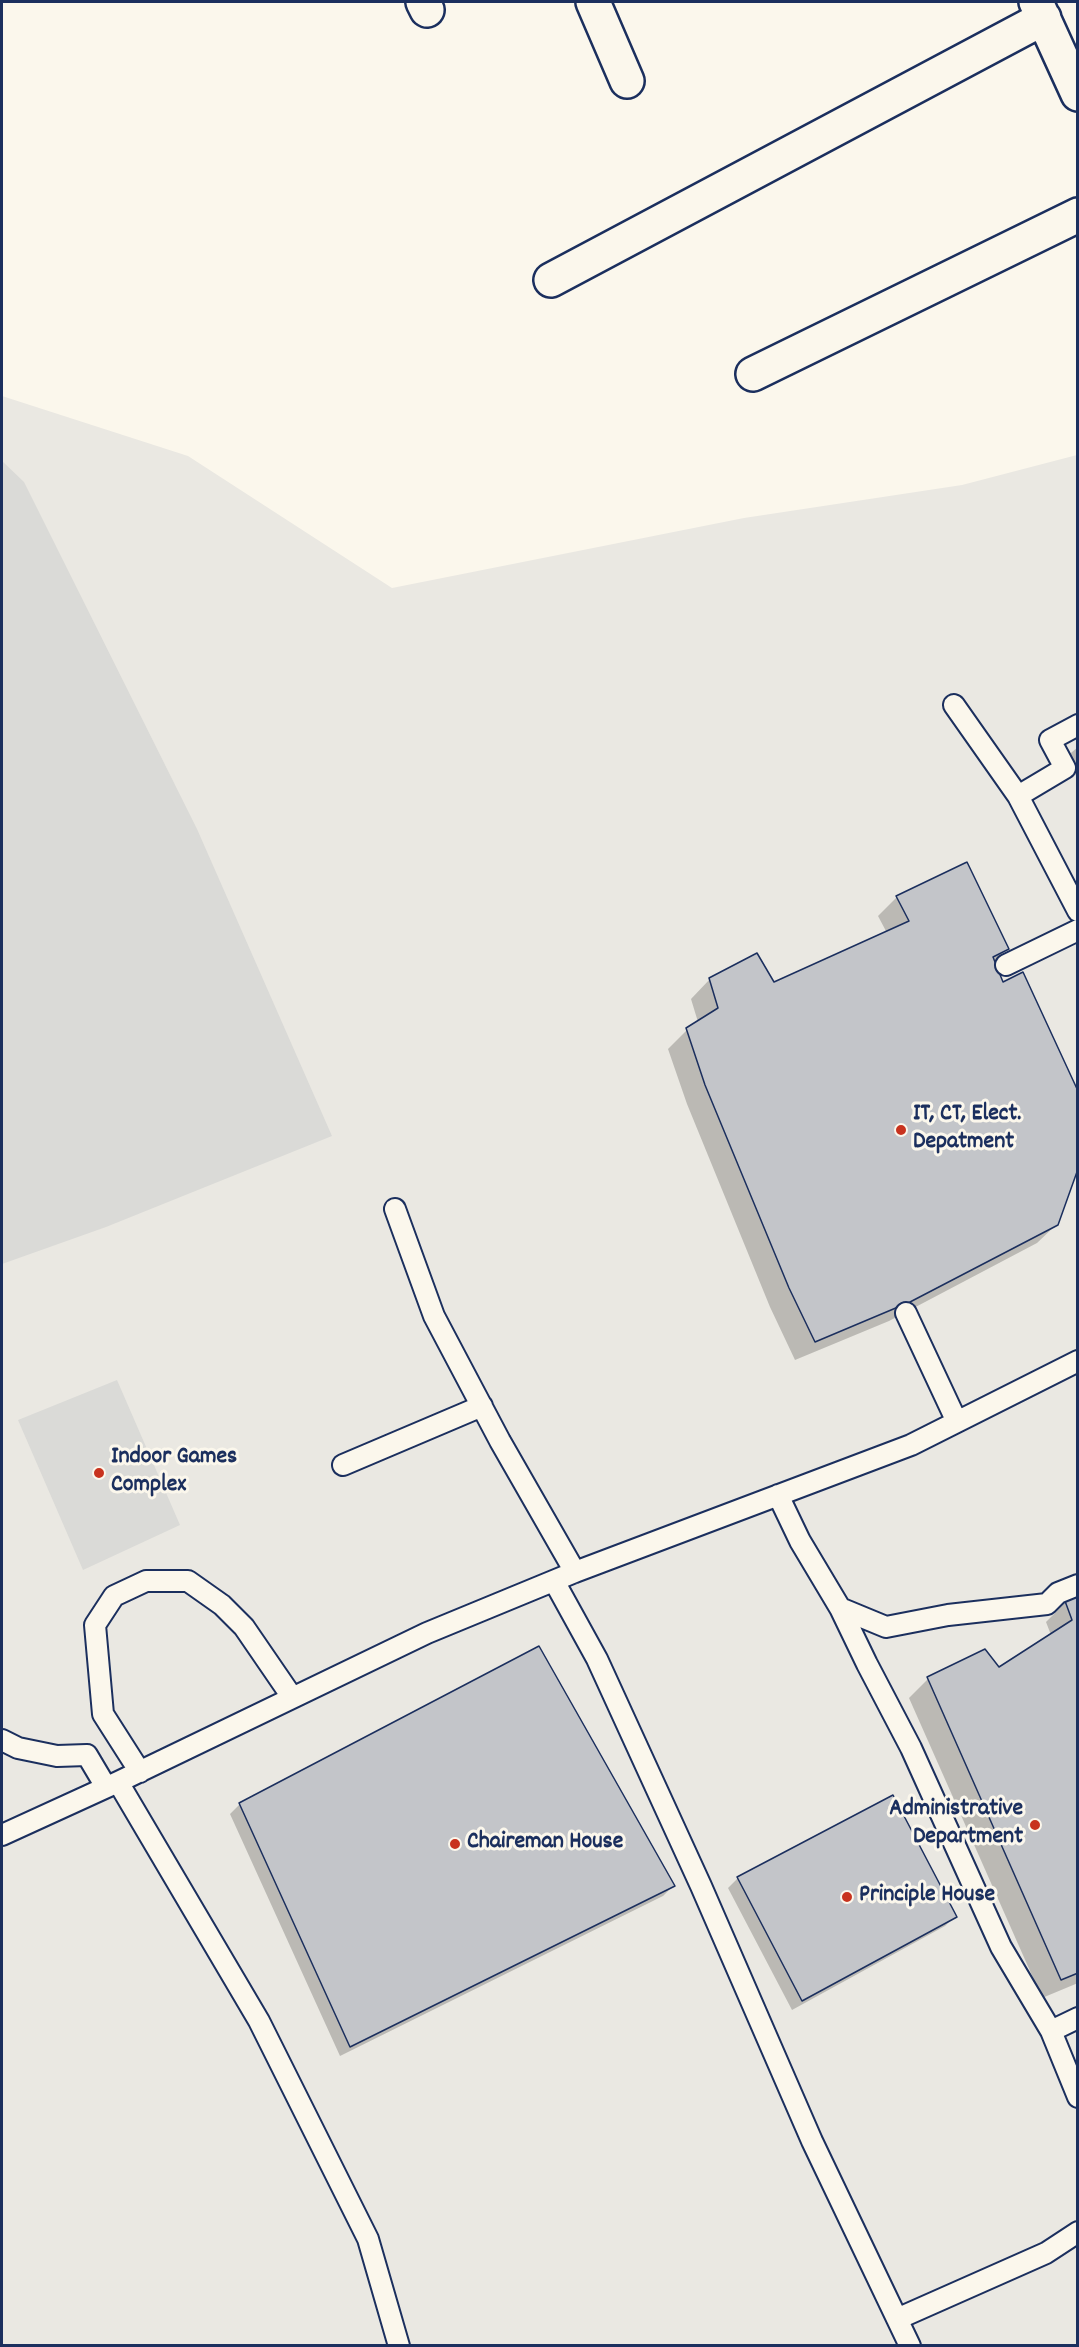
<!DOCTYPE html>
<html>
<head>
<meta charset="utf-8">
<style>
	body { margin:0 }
	#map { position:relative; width:1079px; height:2347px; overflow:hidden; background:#fbf7ec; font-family:Dekko,sans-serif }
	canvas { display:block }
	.frame { position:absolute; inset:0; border:3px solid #1b2f5e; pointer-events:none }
</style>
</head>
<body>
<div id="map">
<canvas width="1079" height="2347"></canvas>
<div class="frame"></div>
</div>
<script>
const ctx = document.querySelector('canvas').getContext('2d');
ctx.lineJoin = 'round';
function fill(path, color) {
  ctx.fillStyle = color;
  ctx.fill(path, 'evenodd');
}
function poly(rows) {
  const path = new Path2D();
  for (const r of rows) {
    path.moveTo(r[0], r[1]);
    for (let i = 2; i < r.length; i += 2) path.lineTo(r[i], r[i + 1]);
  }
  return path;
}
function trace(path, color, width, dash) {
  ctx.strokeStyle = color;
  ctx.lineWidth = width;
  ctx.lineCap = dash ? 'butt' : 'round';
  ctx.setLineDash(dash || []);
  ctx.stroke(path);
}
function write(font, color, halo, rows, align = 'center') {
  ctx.font = font + ' Dekko,sans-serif';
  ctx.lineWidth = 6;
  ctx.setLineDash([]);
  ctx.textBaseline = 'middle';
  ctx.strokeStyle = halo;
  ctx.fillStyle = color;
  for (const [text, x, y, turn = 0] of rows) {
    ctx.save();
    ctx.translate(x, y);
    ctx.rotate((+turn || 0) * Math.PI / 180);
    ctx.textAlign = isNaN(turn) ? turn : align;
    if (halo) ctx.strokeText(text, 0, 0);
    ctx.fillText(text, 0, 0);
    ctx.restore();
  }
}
fill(poly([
	[2,396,188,456,392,588,744,518,962,485,1077,455,1077,2345,2,2346]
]), '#eae8e2');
fill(poly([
	[2,461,24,482,197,829,332,1136,106,1227,2,1264],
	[117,1380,180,1525,83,1570,18,1420]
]), '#dadad7');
fill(poly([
	[1078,747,1078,779,1065,758],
	[897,897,1008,948,994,962,1057,1224,1037,1243,889,1321,795,1360,770,1307,687,1104,668,1049,687,1030,698,1022,691,999,710,979,773,984,887,933,878,916],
	[1078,1596,1078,1983,1042,1998,909,1698,928,1679,998,1669,1051,1635,1046,1622,1066,1602],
	[240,1804,673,1886,663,1896,340,2056,230,1814],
	[738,1878,955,1916,945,1926,792,2010,728,1888]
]), '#0003');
const building = poly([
	[967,862,1009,949,993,957,1003,982,1023,972,1078,1091,1078,1169,1058,1225,910,1302,815,1342,789,1288,705,1085,686,1028,718,1008,709,978,757,953,774,982,909,921,896,896,967,862],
	[1078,1595,1078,1973,1061,1980,927,1677,985,1649,999,1667,1072,1620,1065,1601,1078,1595],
	[539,1646,675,1886,350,2047,239,1803,539,1646],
	[893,1795,957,1917,802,2001,737,1877,893,1795]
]);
fill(building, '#c3c5c9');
trace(building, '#1b2f5e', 1.5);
const lane = poly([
	[954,705,1018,796,1078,911],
	[1018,796,1065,768,1050,740,1078,725],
	[1006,965,1078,930],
	[395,1209,434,1316,500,1441,575,1572],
	[906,1313,957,1422],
	[343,1465,482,1406],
	[778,1495,800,1541,840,1608,886,1627,948,1615,1047,1604,1058,1593,1078,1585],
	[554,1581,597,1659,701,1886,812,2141,910,2346],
	[840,1608,867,1664,911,1748,1001,1947,1051,2031,1078,2097],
	[2,1740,18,1748,57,1756,87,1755,106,1787],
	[140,1772,103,1714,95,1625,114,1596,146,1581,188,1581,222,1605,244,1627,292,1697],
	[118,1782,259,2021,368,2239,399,2346],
	[2,1835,118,1782,427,1633,575,1572,911,1445,1078,1361],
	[1051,2031,1078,2018],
	[897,2319,1046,2253,1078,2232]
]);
const street = poly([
	[423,2,427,10],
	[593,2,627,81],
	[1036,2,1078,94],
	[551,280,1044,18],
	[753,374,1078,215]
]);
trace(lane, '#1b2f5e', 24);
trace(street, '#1b2f5e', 38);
trace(lane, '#fbf7ec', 20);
trace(street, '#fbf7ec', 33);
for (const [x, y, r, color] of [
	[901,1130,6,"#c8321e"],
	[99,1473,6,"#c8321e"],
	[1035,1825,6,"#c8321e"],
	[455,1844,6,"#c8321e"],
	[847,1897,6,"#c8321e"]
]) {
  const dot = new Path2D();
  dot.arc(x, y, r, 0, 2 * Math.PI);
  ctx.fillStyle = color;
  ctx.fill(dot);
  trace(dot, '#fbf7ec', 2);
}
write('bold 24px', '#1b2f5e', '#fbf7ec', [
	["IT, CT, Elect.",913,1116],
	["Depatment",913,1144],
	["Indoor Games",111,1459],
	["Complex",111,1487],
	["Administrative",1023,1811,"right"],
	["Department",1023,1839,"right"],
	["Chaireman House",467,1844],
	["Principle House",859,1897]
], 'left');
</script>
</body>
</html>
